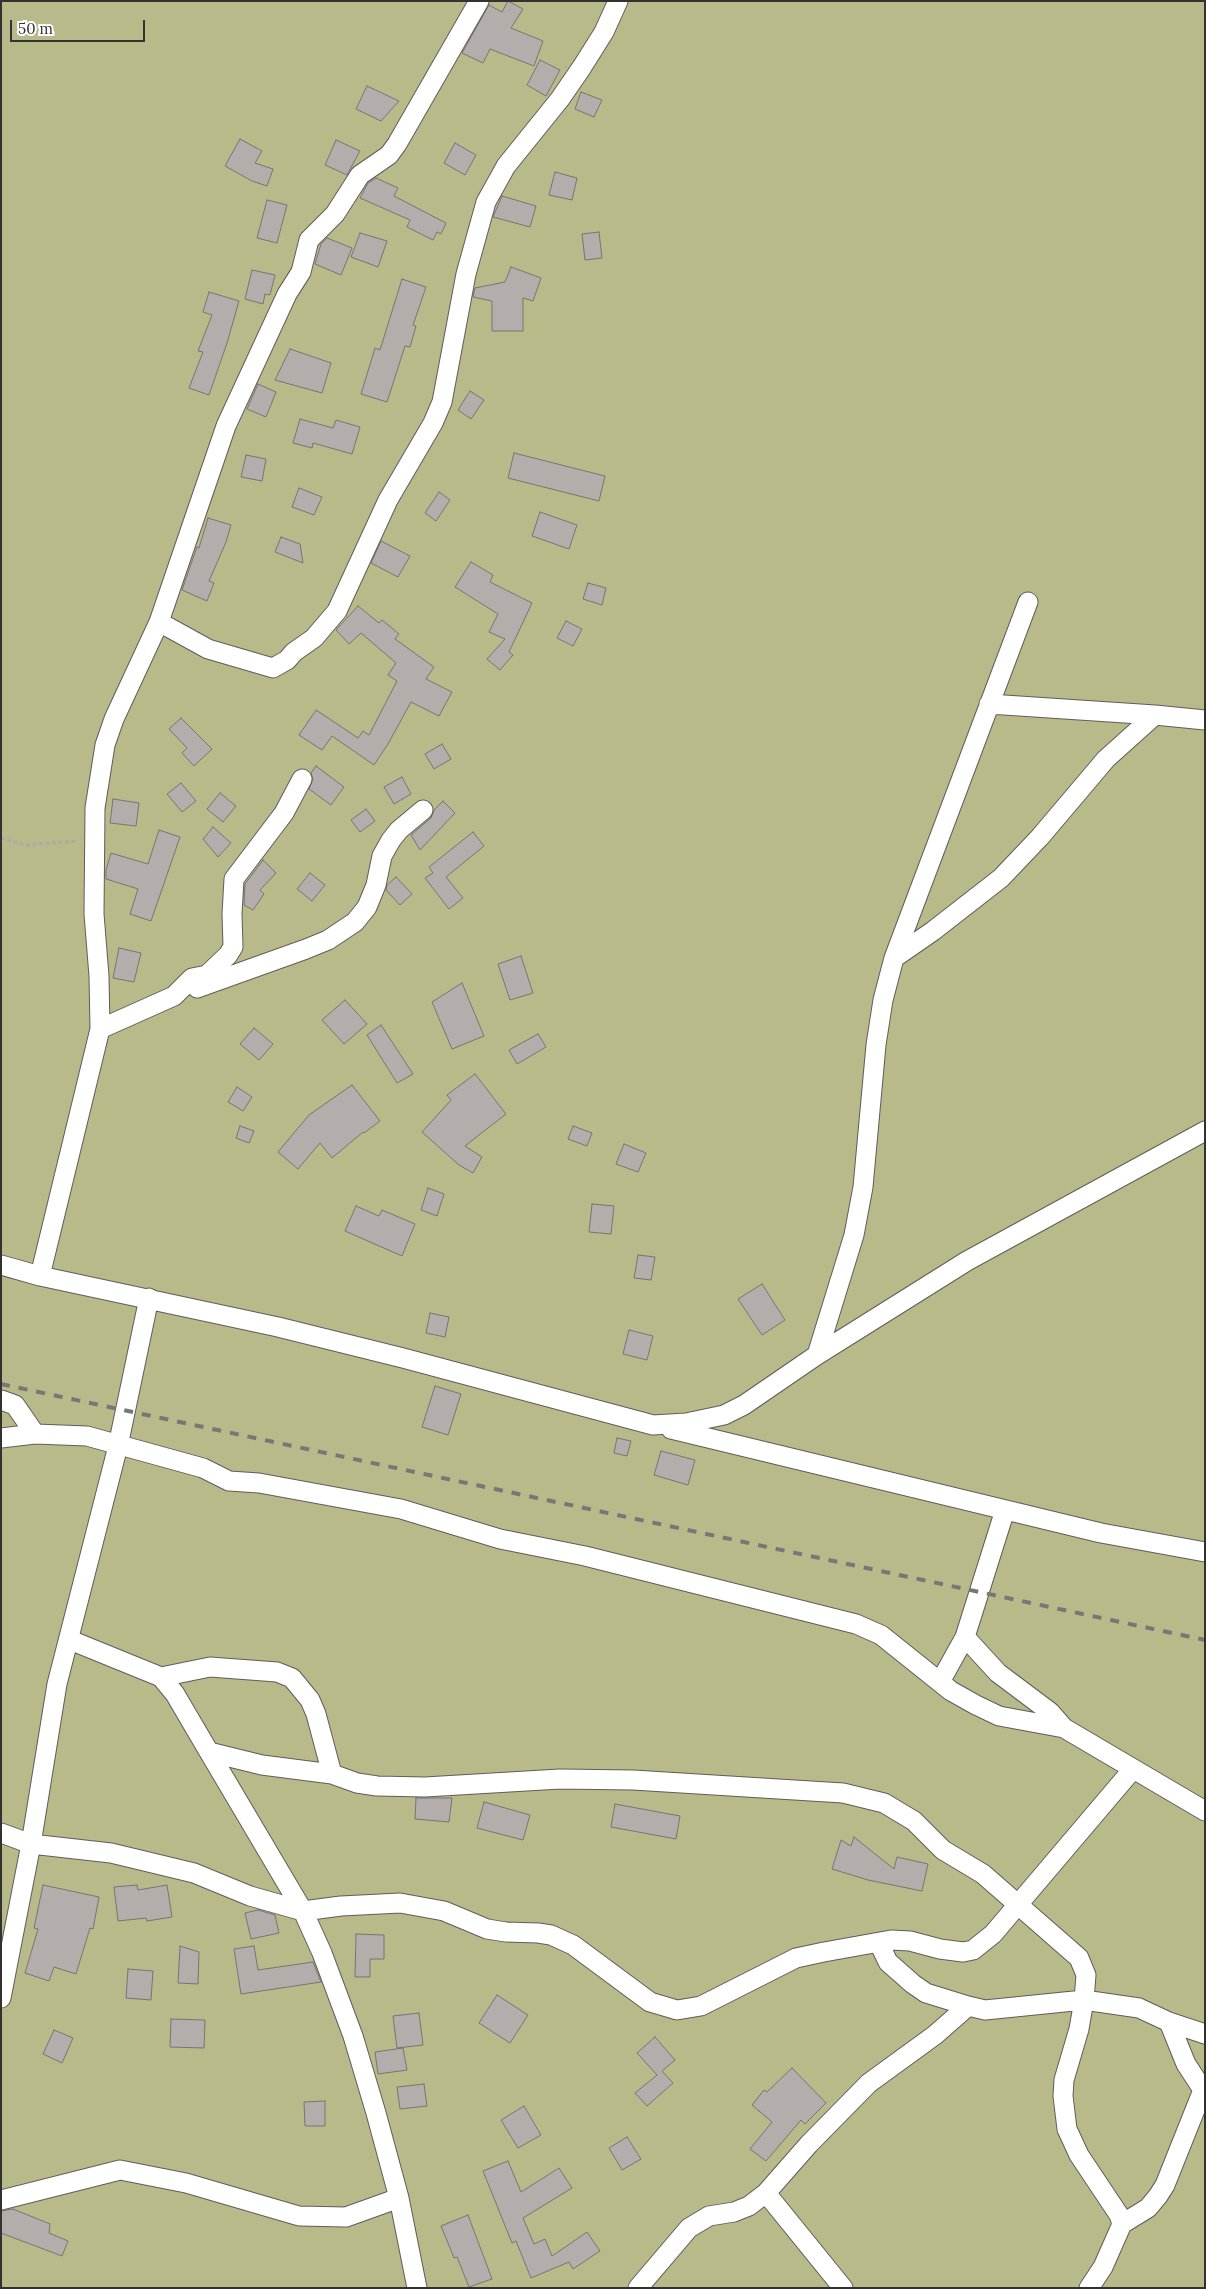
<!DOCTYPE html>
<html>
<head>
<meta charset="utf-8">
<style>
	body { margin:0 }
	#map { position:relative; width:1206px; height:2289px; overflow:hidden; background:#e4deda; font-family:Lora,serif }
	canvas { display:block }
	.frame { position:absolute; inset:0; border:2px solid #343231; pointer-events:none }
	.scale { position:absolute; left:10px; top:20px; width:135px; height:22px; box-sizing:border-box; border:2px solid #343231; border-top:0; padding-left:6px; font-size:15px; line-height:18px; white-space:nowrap; color:#343231; -webkit-text-stroke:4px #fff; paint-order:stroke }
</style>
</head>
<body>
<div id="map">
<canvas width="1206" height="2289"></canvas>
<div class="frame"></div>
<div class="scale">50 m</div>
</div>
<script>
const ctx = document.querySelector('canvas').getContext('2d');
ctx.lineJoin = 'round';
function fill(path, color) {
  ctx.fillStyle = color;
  ctx.fill(path, 'evenodd');
}
function poly(rows) {
  const path = new Path2D();
  for (const r of rows) {
    path.moveTo(r[0], r[1]);
    for (let i = 2; i < r.length; i += 2) path.lineTo(r[i], r[i + 1]);
  }
  return path;
}
function trace(path, color, width, dash) {
  ctx.strokeStyle = color;
  ctx.lineWidth = width;
  ctx.lineCap = dash ? 'butt' : 'round';
  ctx.setLineDash(dash || []);
  ctx.stroke(path);
}
fill(poly([
	[1,1,1205,1,1205,2288,1,2288]
]), '#b8ba8a');
const building = poly([
	[508,1,523,9,511,28,543,41,534,66,490,49,483,63,462,53,489,5,502,12,508,1],
	[540,60,560,70,546,96,527,85,540,60],
	[367,86,399,101,381,121,356,109,367,86],
	[581,92,602,100,594,117,575,109,581,92],
	[240,139,262,151,255,163,273,169,267,186,252,181,225,166,240,139],
	[336,140,360,151,347,175,325,165,336,140],
	[455,143,476,155,465,175,444,163,455,143],
	[555,172,577,178,572,200,549,195,555,172],
	[376,178,398,188,394,196,446,223,441,234,437,232,433,240,407,227,410,220,360,198,368,183,376,178],
	[502,196,536,206,530,227,493,217,502,196],
	[267,200,287,205,277,243,257,238,267,200],
	[599,232,602,258,585,260,582,234,599,232],
	[360,233,387,241,378,267,351,257,360,233],
	[327,238,352,248,341,275,315,264,321,244,327,238],
	[511,267,541,278,533,301,523,298,523,331,492,331,492,301,473,297,475,288,505,282,511,267],
	[252,270,275,275,270,295,265,294,263,304,245,299,252,270],
	[402,279,426,287,413,325,416,326,410,347,405,346,387,402,361,394,375,348,380,350,402,279],
	[209,292,239,301,227,343,209,395,189,388,203,352,198,351,212,315,203,312,209,292],
	[290,349,331,363,322,393,275,380,290,349],
	[258,384,276,392,266,417,247,409,258,384],
	[470,391,484,400,471,419,458,410,470,391],
	[300,419,333,428,336,420,360,427,352,454,313,443,312,448,293,443,300,419],
	[514,453,605,476,599,501,508,478,514,453],
	[246,455,266,459,262,481,241,477,246,455],
	[299,488,322,497,314,515,292,507,299,488],
	[439,492,450,500,436,521,425,513,439,492],
	[540,512,577,525,569,549,532,536,540,512],
	[208,518,231,525,226,542,209,581,214,583,207,601,182,590,197,547,199,548,208,518],
	[281,537,300,544,303,563,275,552,281,537],
	[381,541,410,556,398,577,371,563,381,541],
	[471,562,493,575,490,582,532,603,509,652,513,655,500,670,487,659,505,639,489,632,498,614,455,587,471,562],
	[588,583,606,588,602,605,583,599,588,583],
	[358,606,379,623,382,620,399,634,395,639,434,667,426,679,452,692,439,716,411,702,388,744,374,765,332,736,322,750,299,735,316,710,358,738,363,731,369,735,397,681,388,675,396,663,361,633,349,644,336,630,358,606],
	[566,621,582,629,573,646,557,638,566,621],
	[181,718,212,749,194,766,182,753,187,748,169,729,181,718],
	[442,744,451,759,434,769,425,754,442,744],
	[316,766,344,787,331,805,309,789,313,779,311,773,316,766],
	[402,777,411,794,394,804,384,787,402,777],
	[181,783,196,801,182,812,167,794,181,783],
	[220,793,236,806,223,822,207,809,220,793],
	[113,799,139,803,136,826,110,823,113,799],
	[443,801,455,813,420,850,411,835,431,818,434,810,443,801],
	[366,809,375,821,360,832,351,820,366,809],
	[213,827,231,843,218,857,203,839,213,827],
	[159,830,180,837,151,921,130,914,138,889,106,879,106,870,111,853,148,864,159,830],
	[473,832,484,846,446,877,463,898,449,909,425,878,433,873,429,867,473,832],
	[263,860,276,873,260,890,264,894,253,910,244,905,245,884,263,860],
	[310,873,325,885,312,901,297,889,310,873],
	[396,877,412,894,400,905,386,890,387,885,396,877],
	[119,948,141,953,134,982,113,978,119,948],
	[521,956,533,993,510,1000,498,964,521,956],
	[462,983,484,1036,452,1049,432,1002,462,983],
	[345,1000,367,1024,344,1044,322,1020,345,1000],
	[381,1025,413,1074,397,1083,367,1035,381,1025],
	[254,1028,273,1044,259,1060,240,1044,254,1028],
	[538,1034,546,1047,517,1064,509,1050,538,1034],
	[475,1074,506,1114,465,1146,482,1157,473,1173,459,1165,422,1132,451,1100,447,1095,475,1074],
	[352,1085,380,1121,364,1133,363,1132,332,1158,320,1143,298,1169,278,1152,309,1115,352,1085],
	[237,1087,252,1097,243,1111,228,1102,237,1087],
	[240,1126,254,1131,249,1143,236,1138,240,1126],
	[573,1126,592,1133,587,1146,568,1139,573,1126],
	[624,1144,646,1153,638,1172,616,1164,624,1144],
	[428,1188,444,1194,437,1216,421,1210,428,1188],
	[592,1204,614,1206,611,1234,589,1232,592,1204],
	[356,1206,379,1216,382,1210,415,1224,402,1256,345,1231,356,1206],
	[638,1255,655,1257,651,1280,634,1278,638,1255],
	[762,1284,785,1320,762,1335,738,1299,762,1284],
	[430,1313,449,1317,445,1337,426,1333,430,1313],
	[629,1330,653,1336,647,1360,623,1354,629,1330],
	[435,1386,461,1394,448,1435,422,1427,435,1386],
	[617,1438,631,1441,627,1456,614,1453,617,1438],
	[661,1451,695,1460,688,1485,654,1475,661,1451],
	[416,1798,452,1798,449,1822,415,1819,416,1798],
	[484,1802,530,1815,523,1840,477,1828,484,1802],
	[615,1804,680,1816,676,1839,611,1827,615,1804],
	[854,1837,894,1869,897,1857,928,1864,922,1891,868,1880,832,1869,841,1840,851,1846,854,1837],
	[43,1885,99,1897,93,1929,90,1928,76,1974,54,1967,49,1981,25,1973,38,1929,34,1928,43,1885],
	[137,1885,138,1890,167,1885,172,1917,147,1921,146,1918,118,1921,114,1887,137,1885],
	[258,1910,275,1915,279,1933,251,1939,245,1913,258,1910],
	[356,1934,384,1935,384,1959,370,1959,370,1977,355,1977,356,1934],
	[180,1946,199,1952,198,1984,178,1983,180,1946],
	[254,1946,258,1970,313,1962,321,1982,241,1994,234,1949,254,1946],
	[128,1969,153,1971,151,2000,126,1998,128,1969],
	[497,1995,528,2015,510,2043,479,2023,497,1995],
	[419,2013,423,2045,397,2048,393,2016,419,2013],
	[171,2019,205,2020,204,2048,170,2047,171,2019],
	[54,2030,73,2038,62,2063,43,2054,54,2030],
	[655,2037,675,2060,662,2071,673,2083,647,2106,635,2093,657,2075,637,2053,655,2037],
	[403,2048,407,2070,378,2074,375,2052,403,2048],
	[792,2068,826,2103,805,2124,801,2120,766,2161,750,2149,772,2122,752,2105,764,2090,767,2092,792,2068],
	[424,2084,427,2106,400,2109,397,2087,424,2084],
	[325,2101,325,2126,305,2126,304,2102,325,2101],
	[524,2106,541,2135,518,2148,501,2120,524,2106],
	[627,2137,641,2159,622,2170,609,2148,627,2137],
	[508,2161,521,2192,559,2168,572,2188,523,2218,534,2244,545,2239,552,2256,587,2232,600,2251,573,2269,569,2262,531,2278,516,2241,512,2243,483,2171,508,2161],
	[13,2209,50,2224,49,2233,68,2241,62,2256,1,2233,1,2211,13,2209],
	[468,2215,492,2279,469,2287,457,2257,454,2258,441,2226,468,2215]
]);
fill(building, '#b3aeab');
trace(building, '#7a7471', 1);
const minor = poly([
	[159,622,208,649,273,668,287,660,294,652,314,638,337,611,388,500,433,423,442,402,466,274,486,202,506,166,560,99,582,67,604,32,618,1],
	[989,704,1155,715,1205,720],
	[894,958,933,931,1001,878,1040,837,1106,759,1155,715],
	[197,988,306,949,328,940,355,922,367,907,376,885,382,856,391,840,399,830,423,810],
	[100,1029,99,976,94,914,95,808,105,745,114,719,159,622,226,426,287,294,301,272,309,240,335,214,360,175,389,155,397,144,479,1],
	[1,1265,40,1276,278,1327,403,1358,653,1425,686,1423,724,1415,744,1405,817,1355,967,1261,1205,1131],
	[40,1276,100,1029,174,996,192,978,207,975,228,955,233,947,232,914,234,879,284,813,302,779],
	[817,1355,854,1235,863,1187,876,1045,883,1000,894,958,1028,602],
	[1,1400,15,1405,35,1434],
	[671,1429,1101,1533,1205,1552],
	[1,1438,35,1434,87,1436,203,1468,229,1481,259,1483,401,1509,500,1539,585,1556,856,1624,881,1635,951,1691,976,1705,999,1716,1064,1728,1205,1811],
	[965,1637,998,1673,1050,1712,1064,1728],
	[70,1640,161,1677,175,1694,209,1752,262,1765,332,1774,357,1783,377,1786,425,1787,560,1779,633,1780,843,1793,884,1803,914,1821,943,1850,983,1874,1079,1958,1086,1975,1084,2000,1139,2008,1169,2022,1205,2034],
	[161,1677,210,1667,277,1672,292,1678,310,1700,316,1714,332,1774],
	[940,1682,965,1637,1005,1510],
	[209,1752,303,1911,322,1953,353,2036,376,2113,399,2198,417,2288],
	[1,1833,31,1844,111,1853,194,1873,250,1896,303,1911,341,1906,400,1903,444,1911,487,1929,506,1932,538,1933,551,1935,573,1945,650,2002,677,2010,701,2006,796,1958,824,1952,891,1940,910,1941,940,1949,963,1952,973,1950,993,1934,1133,1769],
	[879,1943,888,1962,913,1984,926,1993,968,2006,985,2010,1084,2000,1079,2029,1064,2080,1063,2096,1067,2129,1079,2155,1119,2215,1122,2224,1103,2267,1089,2288],
	[1,1998,31,1844,57,1684,118,1446,149,1298],
	[1169,2022,1186,2064,1205,2093],
	[766,2193,843,2288],
	[1,2200,120,2170,186,2183,299,2216,346,2217,399,2198],
	[1122,2224,1148,2208,1158,2196,1165,2185,1203,2090],
	[638,2288,689,2228,709,2216,734,2212,749,2206,766,2193,809,2144,869,2083,935,2035,968,2006]
]);
trace(minor, '#615c59', 21);
trace(poly([
	[1,838,25,845,77,841]
]), '#ada9a5', 3, [4, 2.5]);
trace(minor, '#fff', 19);
trace(poly([
	[1,1384,1205,1640]
]), '#7a7674', 4, [9, 9]);
</script>
</body>
</html>
